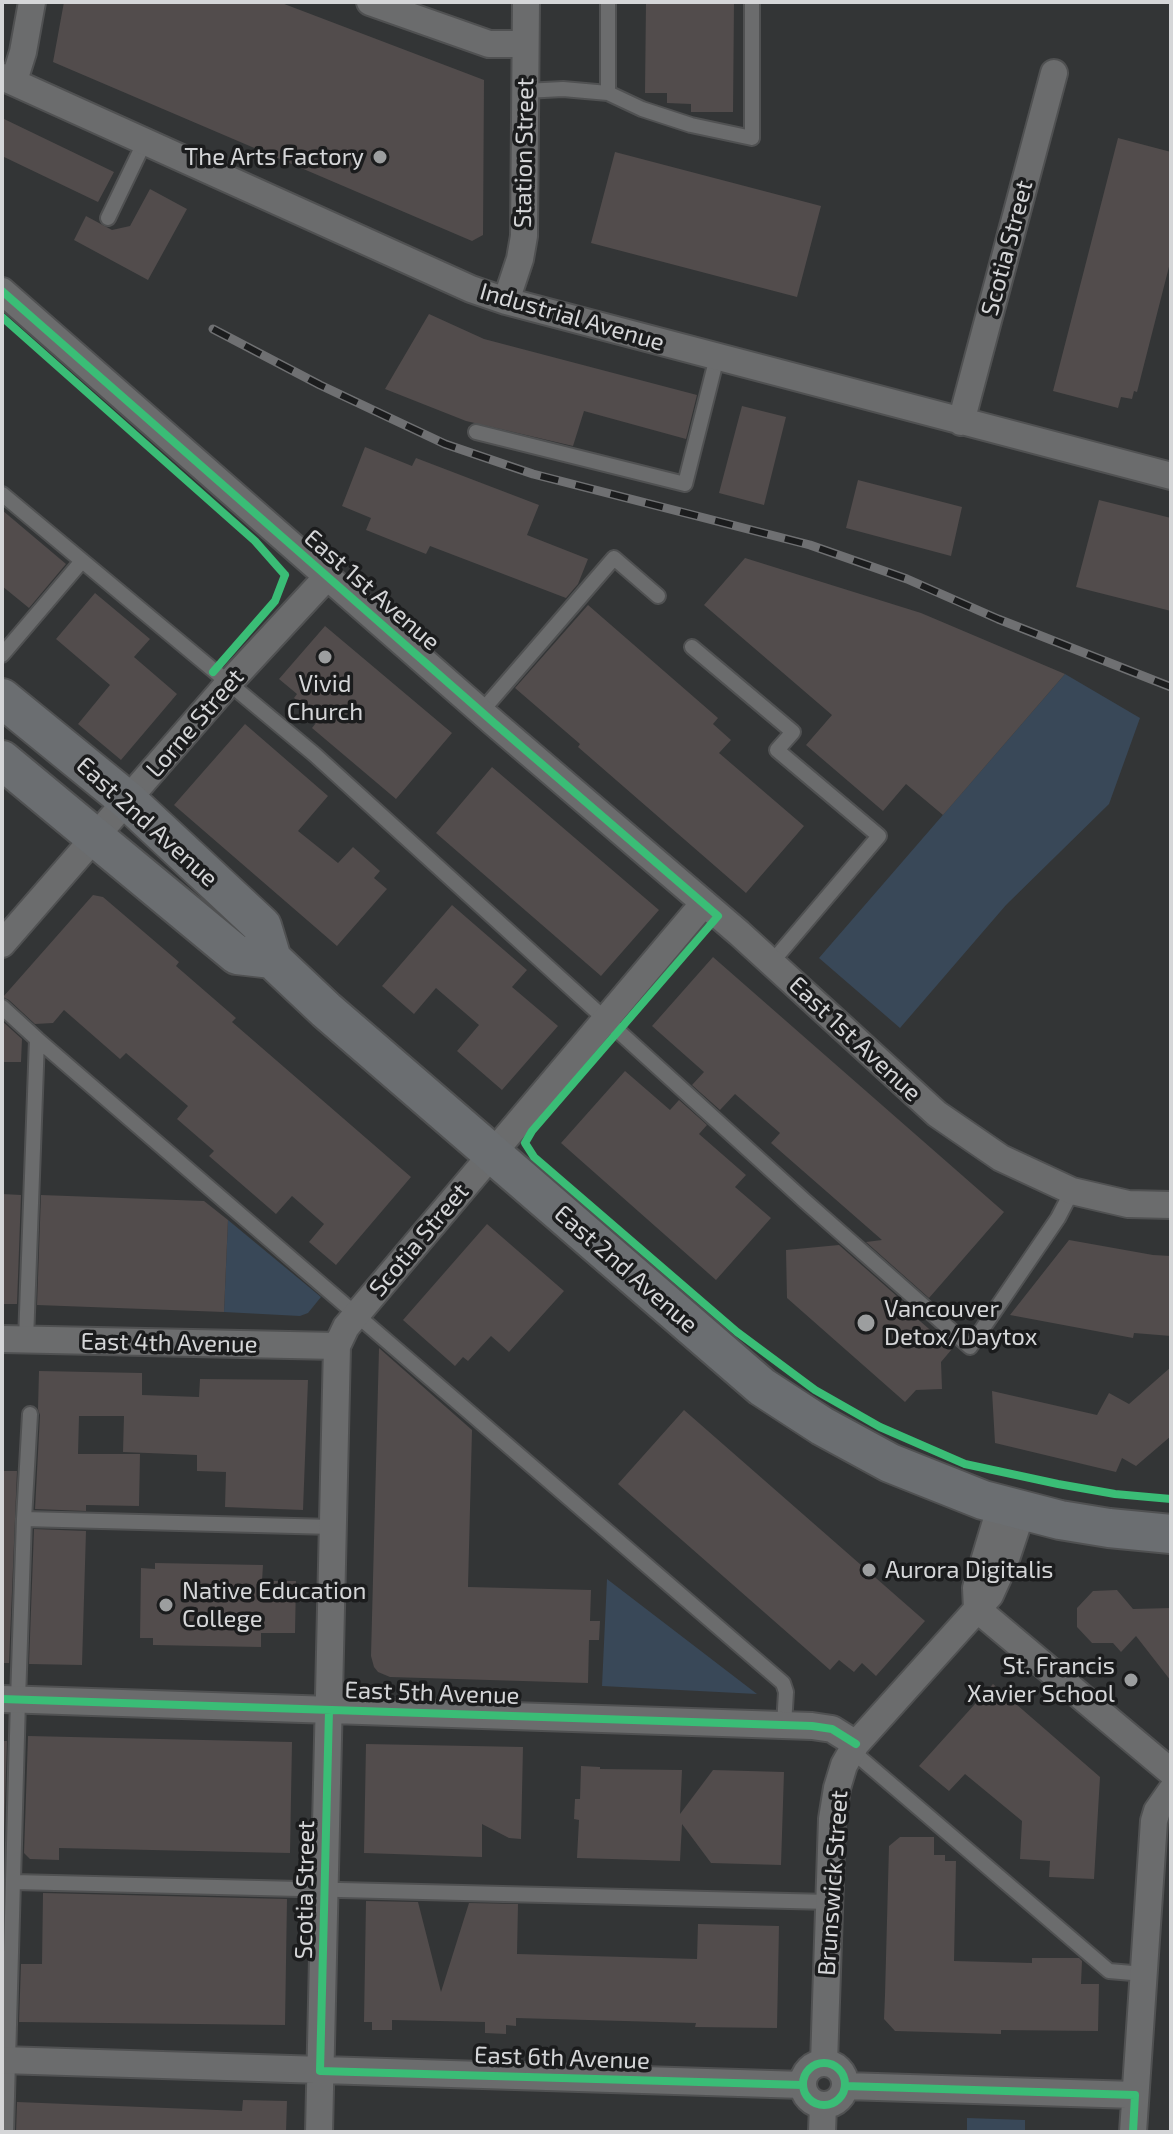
<!DOCTYPE html>
<html>
<head>
<meta charset="utf-8">
<style>
	body { margin:0 }
	#map { position:relative; width:1173px; height:2134px; overflow:hidden; background:#333536; font-family:"Exo 2",sans-serif }
	canvas { display:block }
	.frame { position:absolute; inset:0; border:4px solid #d5d6d8; pointer-events:none }
</style>
</head>
<body>
<div id="map">
<canvas width="1173" height="2134"></canvas>
<div class="frame"></div>
</div>
<script>
const ctx = document.querySelector('canvas').getContext('2d');
ctx.lineJoin = 'round';
function fill(path, color) {
  ctx.fillStyle = color;
  ctx.fill(path, 'evenodd');
}
function poly(rows) {
  const path = new Path2D();
  for (const r of rows) {
    if (r.length === 3) {
      path.moveTo(r[0] + r[2], r[1]);
      path.arc(r[0], r[1], r[2], 0, 2 * Math.PI);
      continue;
    }
    path.moveTo(r[0], r[1]);
    for (let i = 2; i < r.length; i += 2) path.lineTo(r[i], r[i + 1]);
  }
  return path;
}
function trace(path, color, width, dash) {
  ctx.strokeStyle = color;
  ctx.lineWidth = width;
  ctx.lineCap = dash ? 'butt' : 'round';
  ctx.setLineDash(dash || []);
  ctx.stroke(path);
}
function write(font, color, halo, rows, align = 'center') {
  ctx.font = font + ' "Exo 2",sans-serif';
  ctx.lineWidth = 7;
  ctx.setLineDash([]);
  ctx.textBaseline = 'middle';
  ctx.strokeStyle = halo;
  ctx.fillStyle = color;
  for (const [text, x, y, turn = 0] of rows) {
    ctx.save();
    ctx.translate(x, y);
    ctx.rotate((+turn || 0) * Math.PI / 180);
    ctx.textAlign = isNaN(turn) ? turn : align;
    if (halo) ctx.strokeText(text, 0, 0);
    ctx.fillText(text, 0, 0);
    ctx.restore();
  }
}
fill(poly([
	[1065,674,1140,718,1109,804,1006,905,900,1028,819,958],
	[228,1220,321,1297,308,1313,300,1316,224,1312],
	[607,1579,757,1694,602,1686],
	[967,2118,1025,2120,1025,2132,967,2132]
]), '#394858');
fill(poly([
	[64,2,279,2,484,80,483,235,472,241,53,62],
	[646,2,734,2,733,112,691,112,691,104,667,103,667,93,645,93],
	[2,118,114,172,98,202,2,156],
	[1118,138,1171,152,1171,259,1137,392,1134,391,1132,399,1121,397,1118,408,1053,391],
	[615,152,821,206,797,297,591,243],
	[150,189,187,209,148,280,74,240,86,216,112,230,130,226],
	[429,314,484,339,697,395,686,439,584,411,573,446,466,421,385,389],
	[742,406,786,417,764,505,719,493],
	[365,447,412,466,416,458,539,505,527,535,588,559,578,584,566,598,430,546,426,554,366,530,371,518,342,506],
	[858,480,962,507,951,556,846,528],
	[1099,500,1171,518,1171,611,1076,587],
	[2,510,66,564,29,608,2,586],
	[745,558,921,613,1065,674,943,815,906,784,883,811,806,745,832,715,704,605],
	[95,593,150,639,134,657,177,694,121,760,78,724,110,685,56,639],
	[588,605,718,718,713,724,731,740,719,753,804,826,746,893,578,747,580,744,515,688],
	[325,626,452,733,396,799,312,728,319,719,294,698,297,694,279,679],
	[245,724,328,796,298,831,338,863,353,847,380,871,374,878,387,889,337,946,174,805],
	[492,767,659,910,601,976,436,833],
	[93,895,103,897,179,962,176,966,236,1018,232,1022,411,1177,336,1265,309,1242,324,1224,292,1196,276,1214,209,1156,214,1151,177,1119,188,1106,126,1053,120,1059,64,1010,53,1023,35,1024,9,1000,3,997],
	[452,905,527,970,512,987,558,1026,502,1090,457,1051,479,1025,436,988,414,1014,382,986],
	[713,957,1004,1212,929,1298,866,1242,882,1240,771,1143,780,1133,735,1094,720,1110,692,1085,704,1072,652,1026],
	[2,1021,22,1039,21,1062,2,1062],
	[625,1071,670,1110,679,1100,707,1125,699,1134,746,1175,735,1187,771,1218,716,1280,561,1143],
	[2,1194,21,1195,17,1304,2,1304],
	[41,1195,204,1201,228,1220,224,1312,37,1305],
	[487,1224,564,1291,509,1352,491,1336,468,1361,463,1357,455,1366,403,1320],
	[1069,1240,1153,1255,1171,1256,1171,1336,1134,1333,1133,1338,1010,1315],
	[839,1245,916,1313,913,1315,952,1349,941,1362,942,1389,916,1390,905,1402,787,1298,786,1250],
	[379,1348,472,1430,468,1587,591,1590,590,1621,600,1621,599,1640,589,1640,588,1683,390,1677,378,1672,374,1667,371,1656],
	[1171,1367,1171,1436,1136,1466,1122,1458,1116,1472,995,1443,992,1391,1097,1415,1109,1393,1129,1404],
	[39,1371,142,1373,142,1395,199,1397,200,1379,308,1380,303,1510,225,1507,226,1472,197,1471,197,1455,123,1452,124,1416,79,1416,78,1454,140,1454,139,1506,86,1505,86,1511,35,1509,40,1415,38,1409],
	[684,1410,925,1621,876,1676,862,1663,854,1672,839,1660,830,1670,618,1484],
	[2,1471,17,1471,9,1663,2,1663],
	[34,1529,86,1531,82,1665,29,1664],
	[155,1563,263,1565,262,1581,296,1581,295,1633,261,1633,261,1647,153,1645,153,1638,140,1638,141,1568,155,1569],
	[1117,1590,1133,1609,1171,1608,1171,1681,1136,1636,1121,1652,1113,1643,1092,1643,1077,1627,1077,1608,1093,1591],
	[993,1684,1100,1777,1094,1879,1049,1877,1050,1861,1020,1859,1022,1821,965,1774,949,1791,919,1766],
	[28,1736,292,1742,290,1853,59,1848,59,1860,30,1859,24,1853],
	[2,1741,7,1741,4,1833,2,1831],
	[366,1744,523,1747,521,1839,509,1838,482,1824,482,1857,364,1853],
	[581,1766,600,1767,600,1769,682,1770,680,1814,713,1770,784,1772,781,1865,711,1863,682,1824,680,1861,577,1858,579,1820,574,1819,575,1799,580,1799],
	[900,1837,934,1837,934,1855,945,1855,945,1861,956,1861,954,1961,1032,1963,1032,1958,1079,1958,1082,1961,1081,1984,1099,1984,1098,2031,1001,2030,1001,2034,895,2031,884,2019,885,1995,889,1846],
	[43,1893,287,1899,285,2025,19,2022,21,1964,42,1964],
	[366,1901,418,1902,441,1992,469,1903,518,1904,517,1954,697,1959,698,1924,779,1926,777,2028,695,2027,696,2023,516,2018,516,2026,506,2025,506,2034,485,2033,485,2022,392,2020,392,2030,372,2030,372,2022,364,2022],
	[243,2100,287,2101,286,2132,16,2132,17,2102,242,2111]
]), '#524c4c');
const service = poly([
	[608,2,608,93],
	[525,91,563,89,608,93,642,109,691,125,752,138,752,2],
	[108,218,145,141],
	[476,432,685,484,717,357],
	[2,494,314,754,806,1202,970,1347,1058,1218,1072,1191],
	[692,647,793,732,777,750,879,836,772,962],
	[2,655,82,561],
	[481,712,614,558,658,596],
	[2,1007,37,1039,783,1683,786,1692,784,1725],
	[26,1340,37,1039],
	[24,1519,333,1527],
	[851,1750,1109,1971,1144,1974],
	[14,1882,830,1902],
	[6,2132,18,1700,24,1519,30,1414]
]);
const minor = poly([
	[370,2,489,44,525,44],
	[2,77,471,289,506,301,1171,476],
	[14,81,23,52,32,2],
	[2,291,493,722,739,933,937,1114,1001,1158,1072,1191,1128,1204,1171,1205],
	[506,301,520,259,524,236,526,2],
	[961,422,1054,73],
	[2,944,228,684,327,577],
	[2,1339,337,1346],
	[977,1609,1171,1772],
	[977,1609,976,1588,1001,1505],
	[2,1699,812,1726,832,1729,856,1744],
	[2,2060,803,2085],
	[824,2063,832,1819,837,1788,844,1765,856,1744,990,1595,1005,1562,1022,1511],
	[824,2084,21],
	[845,2086,1135,2095],
	[319,2132,337,1346,346,1327,704,903],
	[822,2132,823,2105],
	[1133,2132,1154,1821,1157,1811,1171,1791]
]);
const secondary = poly([
	[2,698,127,800,262,926,272,959,326,1010,762,1387,822,1426,890,1463,983,1500,1060,1520,1109,1528,1171,1534],
	[2,760,237,955,272,959]
]);
trace(service, '#505152', 18);
trace(minor, '#505152', 30);
trace(secondary, '#505152', 42);
trace(service, '#6b6c6d', 14);
trace(minor, '#6b6c6d', 26);
trace(secondary, '#6b6e71', 38);
const rail = poly([
	[213,329,320,385,445,444,533,474,810,545,907,579,998,619,1171,687]
]);
trace(rail, '#6f7072', 9);
trace(rail, '#1b1c1d', 6, [18]);
trace(poly([
	[2,291,493,722,718,916,532,1131,525,1143,534,1157,737,1332,815,1390,880,1427,965,1464,1058,1484,1115,1494,1171,1499],
	[2,317,255,541,285,575],
	[213,672,275,601,285,575],
	[2,1699,812,1726,832,1729,856,1744],
	[329,1710,320,2071,803,2085],
	[824,2084,21],
	[845,2086,1135,2095,1133,2132]
]), '#3abd76', 8);
for (const [x, y, r, color] of [
	[380,157,8,"#9c9e9f"],
	[325,657,8,"#9c9e9f"],
	[866,1323,10,"#9c9e9f"],
	[869,1570,8,"#9c9e9f"],
	[166,1605,8,"#9c9e9f"],
	[1131,1680,8,"#9c9e9f"]
]) {
  const dot = new Path2D();
  dot.arc(x, y, r, 0, 2 * Math.PI);
  ctx.fillStyle = color;
  ctx.fill(dot);
  trace(dot, '#1b1c1d', 3);
}
write('24px', '#d5d6d8', '#1b1c1d', [
	["Station Street",524,153,-89],
	["Scotia Street",1007,248,-75],
	["Industrial Avenue",572,317,16],
	["East 1st Avenue",372,590,41],
	["Lorne Street",195,723,-49],
	["East 2nd Avenue",147,822,42],
	["East 1st Avenue",855,1039,43],
	["Scotia Street",419,1240,-50],
	["East 2nd Avenue",626,1269,41],
	["East 4th Avenue",169,1343,1],
	["East 5th Avenue",432,1693,2],
	["Brunswick Street",833,1883,-86],
	["Scotia Street",305,1890,-89],
	["East 6th Avenue",562,2058,2]
]);
write('24px', '#d5d6d8', '#1b1c1d', [
	["The Arts Factory",364,157,"right"],
	["Vivid",325,684,"center"],
	["Church",325,712,"center"],
	["Vancouver",884,1309],
	["Detox/Daytox",884,1337],
	["Aurora Digitalis",885,1570],
	["Native Education",182,1591],
	["College",182,1619],
	["St. Francis",1115,1666,"right"],
	["Xavier School",1115,1694,"right"]
], 'left');
</script>
</body>
</html>
